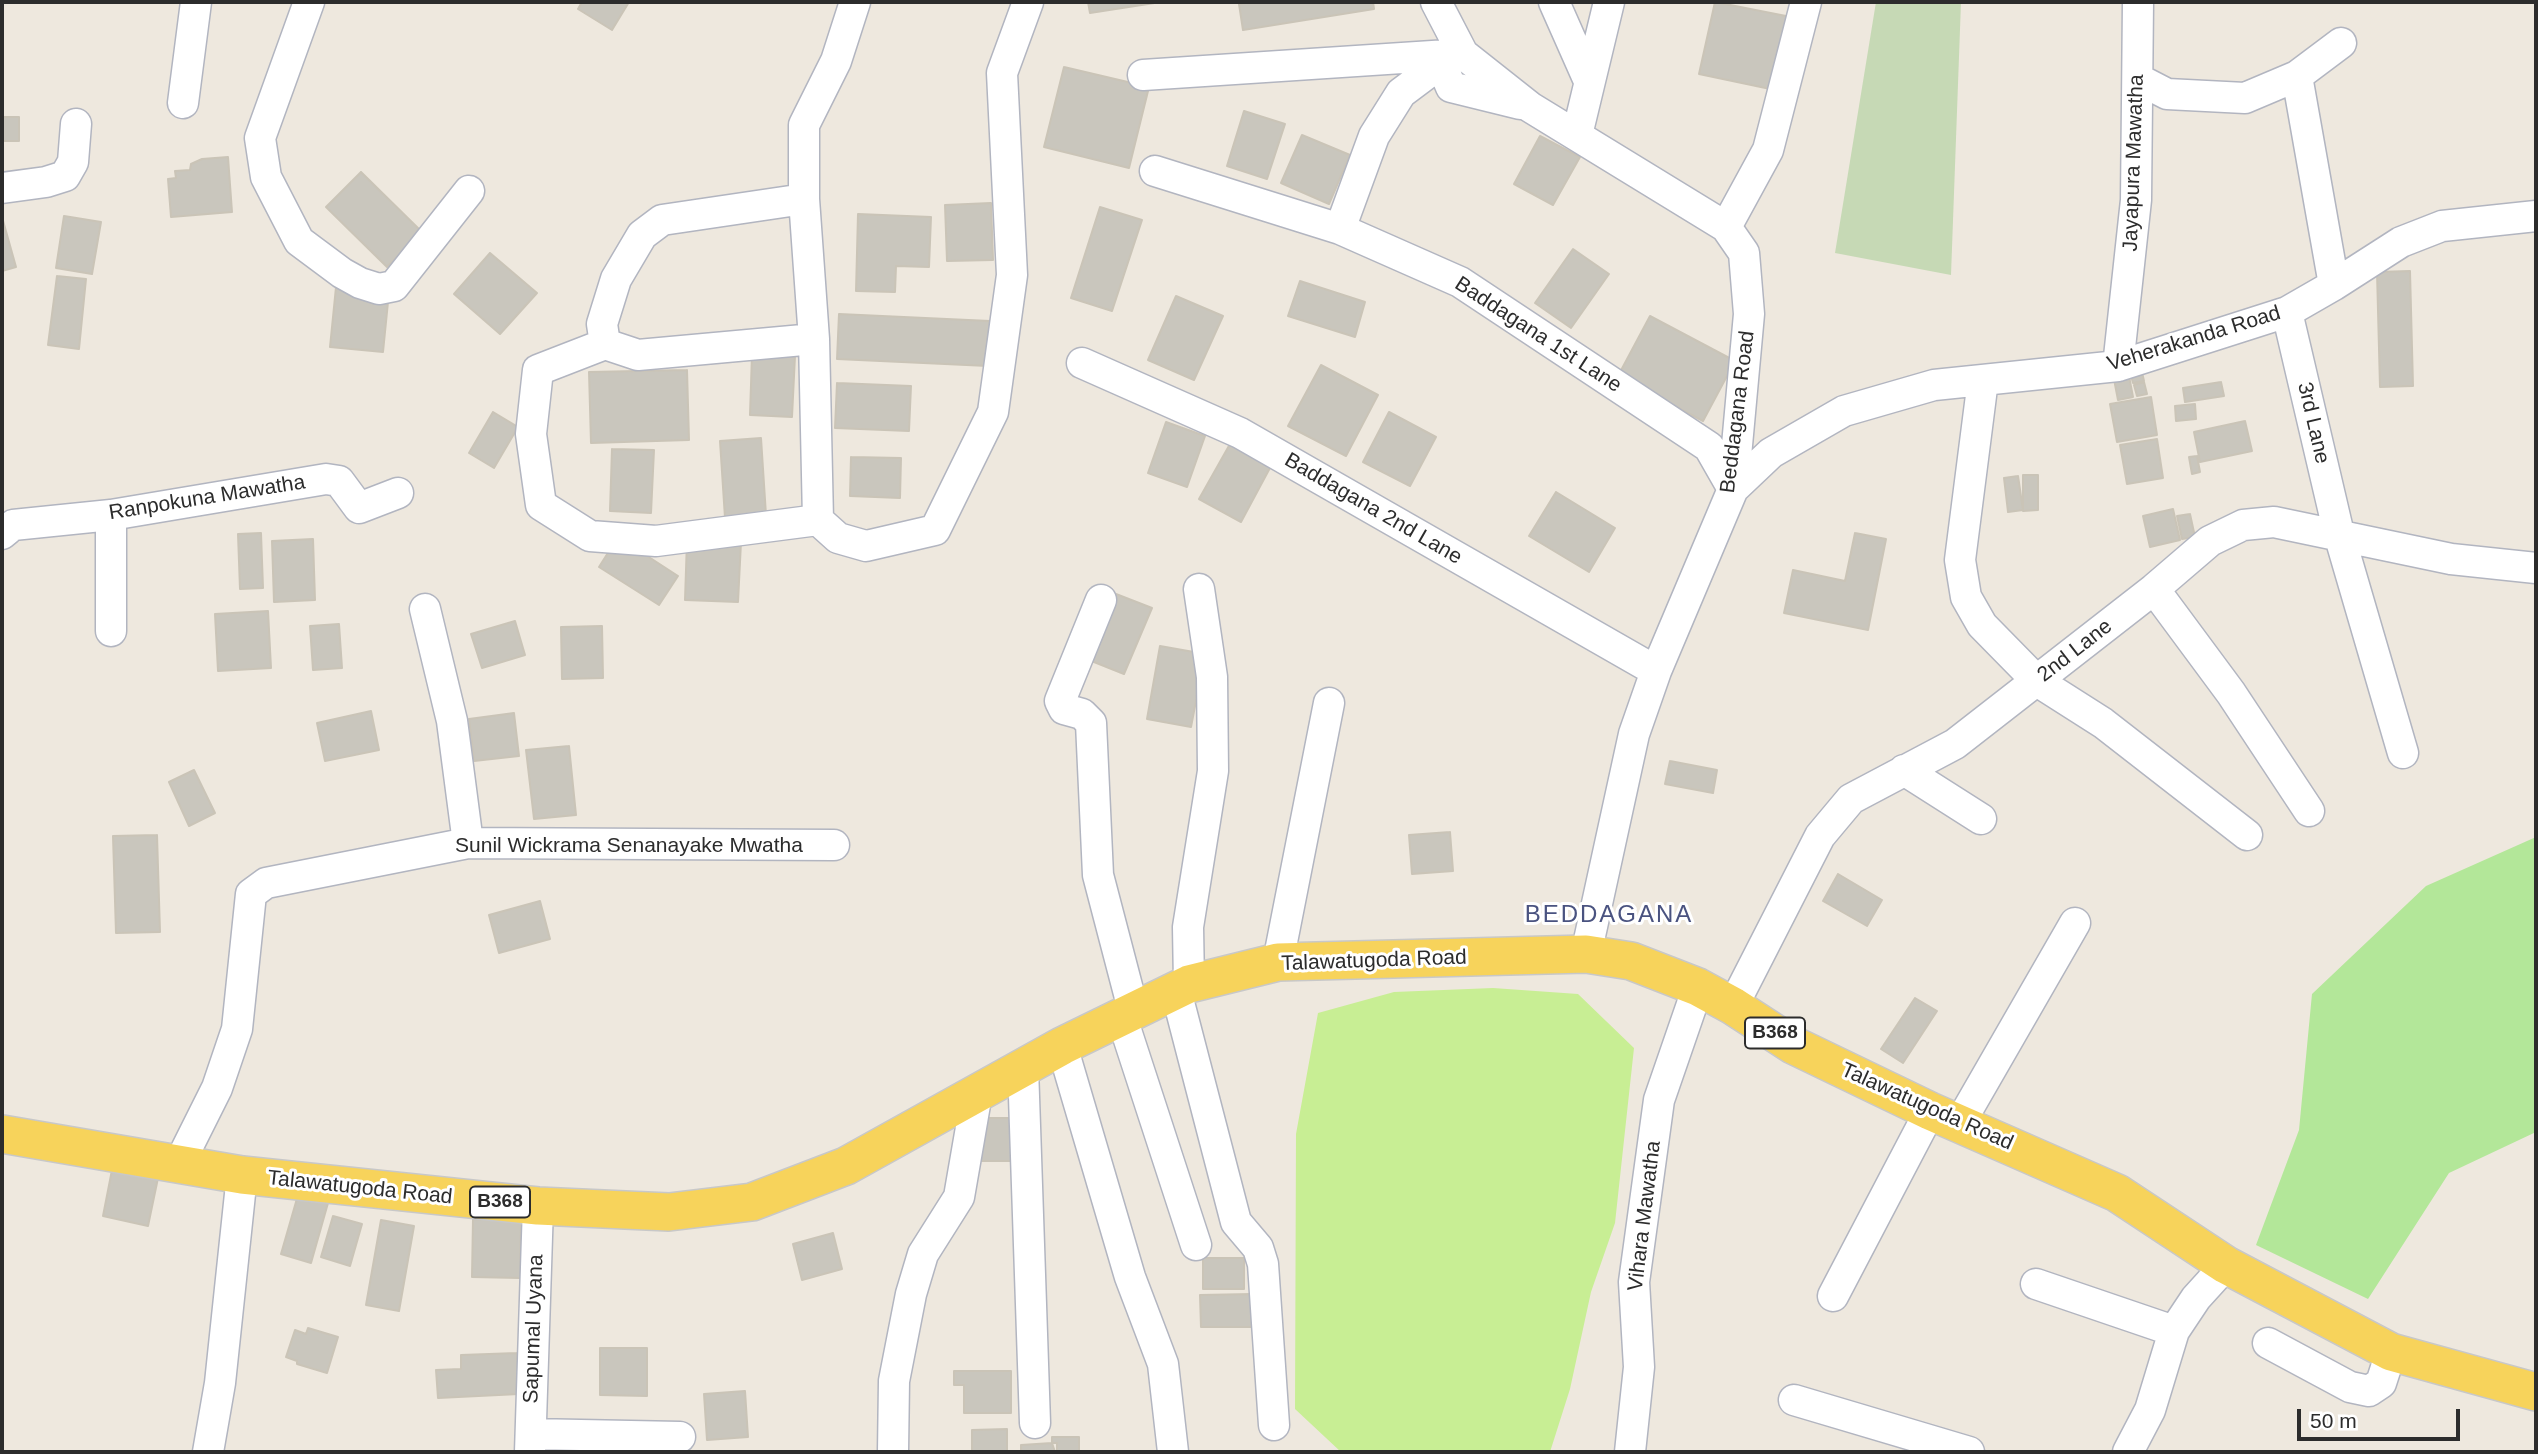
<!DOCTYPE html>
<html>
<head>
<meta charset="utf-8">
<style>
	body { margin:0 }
	#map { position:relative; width:2538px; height:1454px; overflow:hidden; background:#eee8de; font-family:Arial,sans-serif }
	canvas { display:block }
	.frame { position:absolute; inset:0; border:4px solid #2c2c2c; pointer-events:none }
	.scale { position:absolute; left:2297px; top:1409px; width:163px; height:32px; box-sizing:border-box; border:4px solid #2c2c2c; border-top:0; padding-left:9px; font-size:21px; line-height:24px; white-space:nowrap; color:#2c2c2c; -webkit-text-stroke:5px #fff; paint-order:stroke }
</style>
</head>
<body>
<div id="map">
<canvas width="2538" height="1454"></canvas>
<div class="frame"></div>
<div class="scale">50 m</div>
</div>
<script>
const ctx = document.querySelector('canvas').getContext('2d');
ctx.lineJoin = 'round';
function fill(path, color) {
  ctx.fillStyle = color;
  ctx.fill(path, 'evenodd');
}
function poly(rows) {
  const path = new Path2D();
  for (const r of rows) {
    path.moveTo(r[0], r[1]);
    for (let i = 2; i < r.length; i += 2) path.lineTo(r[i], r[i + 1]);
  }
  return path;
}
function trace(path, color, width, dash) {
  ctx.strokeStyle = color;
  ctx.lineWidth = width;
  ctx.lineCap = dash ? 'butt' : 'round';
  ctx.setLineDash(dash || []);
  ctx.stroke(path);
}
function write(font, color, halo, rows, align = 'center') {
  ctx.font = font + ' Arial,sans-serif';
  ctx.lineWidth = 6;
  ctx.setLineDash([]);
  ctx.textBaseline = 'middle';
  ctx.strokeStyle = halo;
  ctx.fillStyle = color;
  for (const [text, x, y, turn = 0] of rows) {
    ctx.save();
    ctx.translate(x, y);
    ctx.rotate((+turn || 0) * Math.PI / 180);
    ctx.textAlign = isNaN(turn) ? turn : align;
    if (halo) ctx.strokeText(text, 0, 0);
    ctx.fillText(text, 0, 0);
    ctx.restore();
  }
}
fill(poly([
	[2536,837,2536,1132,2449,1173,2368,1299,2256,1245,2299,1130,2312,994,2426,886]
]), '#b3e799');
fill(poly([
	[1876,2,1961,2,1951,275,1835,253]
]), '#c6d9b5');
fill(poly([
	[1493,988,1578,994,1634,1048,1615,1223,1591,1292,1570,1389,1550,1452,1341,1452,1295,1409,1296,1134,1318,1013,1394,992]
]), '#c8ee94');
const building = poly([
	[582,2,629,2,612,30,578,9,582,2],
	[1088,2,1161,2,1090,13,1088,2],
	[1251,2,1373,2,1374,9,1243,30,1239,4,1251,2],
	[1715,2,1791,17,1775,90,1699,74,1715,2],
	[1064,67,1149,87,1129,168,1044,147,1064,67],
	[1244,111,1285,124,1267,179,1227,166,1244,111],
	[2,117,19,117,19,141,2,141,2,117],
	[1302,135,1350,155,1329,204,1281,183,1302,135],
	[1540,136,1580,157,1553,205,1514,184,1540,136],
	[228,157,232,212,171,217,168,179,176,178,175,171,190,170,191,164,202,159,228,157],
	[361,172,422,232,387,267,326,207,361,172],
	[991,203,993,260,947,261,945,205,991,203],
	[1100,207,1142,220,1112,311,1071,298,1100,207],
	[858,214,931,217,929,267,896,266,895,292,856,291,858,214],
	[64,216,101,222,92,274,56,268,64,216],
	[2,217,16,267,2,271,2,217],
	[1573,249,1609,274,1571,328,1535,303,1573,249],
	[490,253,537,293,500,334,454,294,490,253],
	[2410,271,2413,386,2380,387,2377,272,2410,271],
	[57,276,86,279,79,349,48,345,57,276],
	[1300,281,1365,302,1355,337,1288,316,1300,281],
	[336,287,389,292,383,352,330,347,336,287],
	[1176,296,1223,316,1194,380,1148,360,1176,296],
	[839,314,990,321,988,366,837,359,839,314],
	[1650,316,1735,361,1703,421,1618,376,1650,316],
	[752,354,795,356,792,417,750,415,752,354],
	[1321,365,1378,395,1346,456,1288,426,1321,365],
	[2141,368,2144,381,2133,383,2130,372,2141,368],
	[687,370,689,440,591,443,589,372,687,370],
	[2128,371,2133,397,2118,400,2113,374,2128,371],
	[2144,382,2147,394,2137,396,2134,385,2144,382],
	[2221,382,2224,396,2185,402,2183,388,2221,382],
	[837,383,911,386,909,431,835,428,837,383],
	[2151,397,2157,435,2117,442,2110,404,2151,397],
	[2195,404,2196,419,2176,421,2175,406,2195,404],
	[493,412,518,427,494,468,469,453,493,412],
	[1389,412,1436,437,1410,486,1363,462,1389,412],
	[2245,421,2252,451,2200,462,2194,432,2245,421],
	[1166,422,1205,436,1187,487,1148,473,1166,422],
	[761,438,766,515,725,518,720,441,761,438],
	[2157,439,2163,478,2127,484,2120,445,2157,439],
	[1230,444,1271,466,1241,522,1199,499,1230,444],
	[612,449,654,450,651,513,610,511,612,449],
	[2197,456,2200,472,2192,474,2189,457,2197,456],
	[851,457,901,458,900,498,850,496,851,457],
	[2023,475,2038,475,2038,510,2023,511,2023,475],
	[2018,476,2023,510,2008,512,2004,478,2018,476],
	[1556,492,1615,528,1589,572,1529,536,1556,492],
	[2173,509,2180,540,2150,547,2143,516,2173,509],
	[2190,514,2195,537,2182,539,2177,516,2190,514],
	[261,533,263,588,240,589,238,534,261,533],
	[1855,533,1886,539,1868,630,1784,613,1793,570,1845,581,1855,533],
	[618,537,678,576,659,605,599,567,618,537],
	[313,539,315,600,274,602,272,541,313,539],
	[687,540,741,542,738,602,685,600,687,540],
	[1116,594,1152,608,1124,674,1089,660,1116,594],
	[268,611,271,668,218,671,215,614,268,611],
	[515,621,525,655,482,668,471,634,515,621],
	[339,624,342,668,313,670,310,626,339,624],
	[602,626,603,678,562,679,561,627,602,626],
	[1160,646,1205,654,1191,727,1147,719,1160,646],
	[371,711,379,750,325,761,317,723,371,711],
	[514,713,519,756,474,761,469,719,514,713],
	[569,746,576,815,534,819,526,750,569,746],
	[1670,761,1717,770,1713,793,1665,784,1670,761],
	[194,770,215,813,189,826,169,782,194,770],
	[1450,832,1453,871,1412,874,1409,835,1450,832],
	[157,835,160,932,116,933,113,836,157,835],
	[1838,874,1882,900,1867,926,1823,901,1838,874],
	[540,901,550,939,499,953,489,915,540,901],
	[1915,998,1937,1011,1903,1063,1881,1049,1915,998],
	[979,1118,1013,1118,1013,1161,979,1161,979,1118],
	[112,1170,158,1178,148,1226,103,1216,112,1170],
	[298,1195,328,1203,311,1263,281,1254,298,1195],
	[333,1216,362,1224,350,1266,321,1257,333,1216],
	[473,1219,521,1220,520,1278,472,1277,473,1219],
	[381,1220,414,1226,399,1311,366,1305,381,1220],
	[833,1233,842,1269,802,1280,793,1244,833,1233],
	[1203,1258,1244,1258,1244,1289,1203,1289,1203,1258],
	[1252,1294,1252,1327,1201,1327,1200,1295,1252,1294],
	[308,1328,338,1337,327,1373,297,1364,297,1361,286,1357,295,1330,306,1334,308,1328],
	[600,1348,647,1348,647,1396,600,1395,600,1348],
	[517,1353,519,1394,438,1398,436,1370,461,1369,461,1355,517,1353],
	[954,1371,1011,1371,1011,1413,964,1413,964,1385,954,1385,954,1371],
	[745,1391,748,1437,707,1440,704,1394,745,1391],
	[1007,1429,1007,1452,958,1452,972,1452,972,1430,1007,1429],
	[1052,1437,1079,1437,1079,1452,1057,1452,1057,1443,1052,1443,1052,1437],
	[1021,1445,1052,1443,1055,1452,1021,1452,1021,1445],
	[371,1451,429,1452,371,1452,371,1451]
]);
fill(building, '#c9c6bd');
trace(building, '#cac4b7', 2);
const minor = poly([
	[309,2,260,138,266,177,299,241,342,273,360,283,379,289,394,286,469,191],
	[855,2,836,61,804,125,804,199,814,339,818,520,838,538,866,546,935,530,993,412,1012,275,1002,73,1028,2],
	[1436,2,1463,54,1530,107,1726,227,1744,253,1749,314,1733,489,1656,671,1634,734,1586,954],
	[1554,2,1589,81],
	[1441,63,1451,87,1520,104],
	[1143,75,1463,54],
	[2297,76,2334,285],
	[2138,79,2167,94,2245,98,2297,76,2341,43],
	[183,103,196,2],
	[1577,135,1609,2],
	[1155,171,1340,229,1460,282,1709,447,1733,489,1771,453,1844,411,1934,385,2118,366,2287,312,2334,285,2401,242,2442,226,2536,216],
	[2,188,46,182,65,176,73,162,76,124],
	[804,199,662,220,642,235,616,279,602,324,605,344,638,355,814,339],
	[1726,227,1768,150,1806,2],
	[1340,229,1374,136,1401,93,1441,63,1456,57],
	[2287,312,2339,534,2403,753],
	[605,344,538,370,531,434,541,505,590,536,656,541,818,520],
	[1082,363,1240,433,1656,671],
	[2118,366,2136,200,2138,2],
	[1983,380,1960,560,1966,597,1982,625,2037,681,2103,723,2247,835],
	[2,534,13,525,111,515,326,479,339,481,359,508,398,493],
	[2154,589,2231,693,2309,811],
	[1101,600,1060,701,1064,709,1082,714,1091,723,1098,875,1133,1009],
	[425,609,452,721,468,843],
	[111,631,111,515],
	[1904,770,1981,819],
	[1278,962,1329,703],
	[1189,984,1188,927,1213,771,1212,677,1199,589],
	[1176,991,1236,1222,1258,1248,1263,1264,1274,1425],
	[1733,1006,1820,836,1851,799,1955,744,2154,589,2210,541,2243,525,2274,522,2451,559,2536,568],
	[1121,1015,1196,1245],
	[1062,1046,1130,1277,1163,1364,1173,1452],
	[1023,1067,1035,1423],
	[1961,1121,2075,923],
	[180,1162,217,1088,237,1029,251,894,266,883,468,843,834,845],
	[2036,1284,2174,1331],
	[1833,1296,1930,1111],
	[2268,1343,2350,1387,2369,1391,2381,1383,2391,1352],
	[1794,1400,1969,1452],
	[531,1434,680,1437],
	[208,1452,220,1383,242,1175],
	[530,1452,538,1206],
	[893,1452,894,1381,911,1294,923,1254,959,1197,977,1093],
	[1630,1452,1639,1367,1634,1282,1659,1100,1698,987],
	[2128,1452,2150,1410,2174,1331,2196,1298,2226,1265]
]);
const major = poly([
	[2,1134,242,1175,538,1206,669,1212,752,1202,846,1166,1062,1046,1189,984,1278,962,1586,954,1631,961,1698,987,1733,1006,1793,1045,1930,1111,2117,1193,2226,1265,2391,1352,2536,1392]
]);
trace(minor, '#b2b5c0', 33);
trace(major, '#c8c8c8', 40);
trace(minor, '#fff', 30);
trace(major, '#f7d35b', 37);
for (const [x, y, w] of [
	[1775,1033,60],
	[500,1202,60]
]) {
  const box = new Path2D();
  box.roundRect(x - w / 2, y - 15.5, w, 31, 5);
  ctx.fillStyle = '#fff';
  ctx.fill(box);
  trace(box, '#2c2c2c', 2);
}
write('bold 19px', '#2c2c2c', null, [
	["B368",1775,1033],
	["B368",500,1202]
]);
write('21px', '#2c2c2c', '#fff', [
	["Jayapura Mawatha",2134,163,-88],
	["Baddagana 1st Lane",1538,335,33],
	["Veherakanda Road",2194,339,-17],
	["Beddagana Road",1738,412,-83],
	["3rd Lane",2313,423,77],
	["Ranpokuna Mawatha",207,498,-9],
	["Baddagana 2nd Lane",1373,509,30],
	["2nd Lane",2075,651,-38],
	["Sunil Wickrama Senanayake Mwatha",629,846],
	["Talawatugoda Road",1374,961,-2],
	["Talawatugoda Road",1927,1107,24],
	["Talawatugoda Road",360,1188,6],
	["Vihara Mawatha",1645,1216,-83],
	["Sapumal Uyana",534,1329,-88]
]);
ctx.letterSpacing = '2px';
write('24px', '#4a5380', '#fff', [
	["BEDDAGANA",1609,915]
]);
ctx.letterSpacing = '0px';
</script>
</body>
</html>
